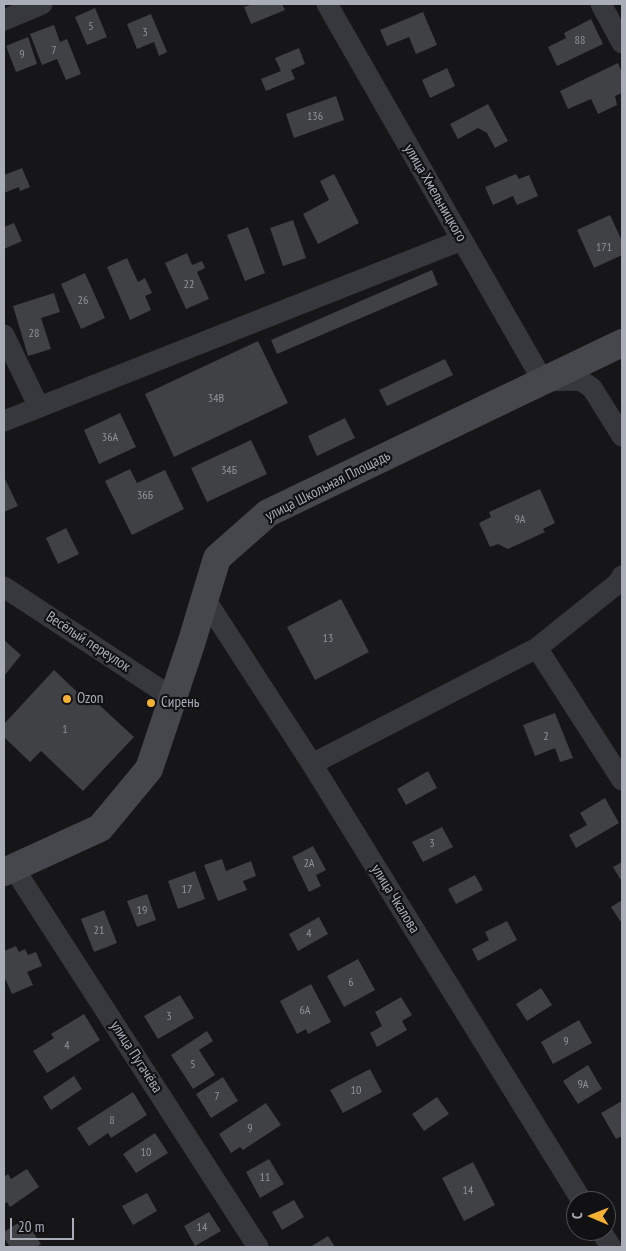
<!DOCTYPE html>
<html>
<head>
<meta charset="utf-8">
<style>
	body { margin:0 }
	#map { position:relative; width:626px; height:1251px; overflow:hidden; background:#161618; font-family:"PT Sans Narrow",sans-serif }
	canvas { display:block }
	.frame { position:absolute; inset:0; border:5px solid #a8adb8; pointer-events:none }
	.north { position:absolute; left:566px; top:1191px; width:50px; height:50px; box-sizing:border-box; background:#111113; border:1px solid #4d4f55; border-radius:50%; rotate:271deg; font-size:14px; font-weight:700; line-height:20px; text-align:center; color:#a8adb8 }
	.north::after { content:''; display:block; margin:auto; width:18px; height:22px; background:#f2b134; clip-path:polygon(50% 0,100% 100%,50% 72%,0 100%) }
	.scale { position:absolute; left:10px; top:1218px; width:64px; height:22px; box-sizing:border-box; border:2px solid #a8adb8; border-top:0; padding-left:6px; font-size:15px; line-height:18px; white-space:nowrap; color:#a8adb8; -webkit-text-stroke:4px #111113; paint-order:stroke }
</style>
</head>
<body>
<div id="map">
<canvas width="626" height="1251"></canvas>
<div class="frame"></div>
<div class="north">С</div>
<div class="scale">20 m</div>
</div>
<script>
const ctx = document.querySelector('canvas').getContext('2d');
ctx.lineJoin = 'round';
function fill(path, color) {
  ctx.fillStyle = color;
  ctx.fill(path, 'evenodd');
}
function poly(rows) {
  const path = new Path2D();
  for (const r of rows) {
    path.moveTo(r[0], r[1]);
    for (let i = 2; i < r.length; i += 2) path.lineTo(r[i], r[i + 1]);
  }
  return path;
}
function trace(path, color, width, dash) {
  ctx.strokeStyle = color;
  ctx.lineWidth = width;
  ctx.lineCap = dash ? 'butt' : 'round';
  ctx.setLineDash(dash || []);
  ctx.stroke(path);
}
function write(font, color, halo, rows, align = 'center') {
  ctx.font = font + ' "PT Sans Narrow",sans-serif';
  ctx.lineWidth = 4.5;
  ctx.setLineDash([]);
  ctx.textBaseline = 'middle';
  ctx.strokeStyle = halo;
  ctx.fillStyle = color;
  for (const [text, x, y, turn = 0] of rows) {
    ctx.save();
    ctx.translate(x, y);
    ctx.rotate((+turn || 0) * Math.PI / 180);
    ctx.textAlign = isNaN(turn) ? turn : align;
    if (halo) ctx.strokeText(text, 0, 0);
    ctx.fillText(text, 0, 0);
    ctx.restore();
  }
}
fill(poly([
	[253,4,282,4,285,10,251,24,244,7],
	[95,8,107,37,87,45,75,17],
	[423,12,437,45,416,54,409,37,387,46,380,30],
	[151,14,167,52,159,56,154,42,137,49,127,24],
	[591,19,603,44,557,66,548,47,566,38,564,33],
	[54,25,60,42,67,39,81,74,66,80,57,59,42,65,30,34],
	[28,37,37,64,16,72,6,46],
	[299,48,305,64,291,70,295,79,266,91,261,79,281,71,275,58],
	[618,63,622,73,622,93,615,96,617,105,598,114,591,99,568,109,560,91],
	[447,68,455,86,430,98,422,80],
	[336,96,344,120,294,138,286,114],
	[488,104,508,141,495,148,487,133,478,128,458,139,450,124],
	[22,168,30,187,20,191,19,187,4,193,4,175],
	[334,174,359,223,318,244,303,214,329,200,320,181],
	[516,174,519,179,529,175,538,196,517,205,513,196,493,205,485,187],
	[610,215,622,241,622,255,594,268,577,230],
	[293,220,306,258,283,266,270,228],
	[14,223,22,241,4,249,4,227],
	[248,227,265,273,245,281,227,235],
	[187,253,192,265,202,261,205,268,197,272,209,299,186,309,165,263],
	[127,258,138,282,145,278,152,293,145,296,151,310,130,320,107,267],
	[432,270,438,285,277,354,271,340],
	[85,273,105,318,81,329,61,284],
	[54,293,60,312,41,318,51,349,28,356,13,306],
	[258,341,288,403,174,457,145,394],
	[445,359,453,375,387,406,379,390],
	[120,413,136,447,99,464,84,430],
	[345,418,355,438,317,456,308,436],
	[251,440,267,474,207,502,191,468],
	[130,469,137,483,165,470,184,509,132,535,105,481],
	[4,477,18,506,4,512],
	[540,489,555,523,543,529,545,532,508,549,498,544,490,547,479,523,491,517,489,512],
	[66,528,79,554,58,564,46,538],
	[341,599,369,652,315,680,287,627],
	[4,640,21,655,4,676],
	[54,670,91,705,95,701,134,737,83,791,41,751,30,762,4,737,4,724],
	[555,713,573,758,560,762,555,748,535,756,523,725],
	[428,771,437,788,406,805,397,789],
	[605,798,619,823,576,848,569,835,587,825,580,813],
	[442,827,453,847,423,862,412,842],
	[313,846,326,870,316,875,321,886,309,892,292,857],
	[222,859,226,871,251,861,256,876,243,881,247,890,218,901,204,865],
	[622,862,622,882,613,867],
	[195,871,205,899,178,909,168,881],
	[475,875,483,890,456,904,448,889],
	[147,894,156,920,137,927,127,901],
	[622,900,622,920,620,921,611,907],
	[104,910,117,943,94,952,81,919],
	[319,917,328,934,298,951,289,934],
	[507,921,517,940,478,961,472,949,489,940,485,932],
	[16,946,19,952,25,949,28,955,36,952,42,966,27,972,33,985,12,994,4,976,4,951],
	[358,959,375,990,344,1007,327,976],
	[311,984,331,1022,308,1034,306,1029,297,1034,280,1001],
	[541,988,552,1005,527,1021,516,1004],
	[180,995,194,1018,158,1039,144,1016],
	[401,997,412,1015,402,1021,407,1030,377,1047,370,1033,382,1026,375,1012],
	[84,1014,100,1040,47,1073,33,1051,54,1038,51,1034],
	[579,1020,592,1043,553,1064,541,1042],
	[207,1031,213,1041,199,1050,215,1075,193,1089,171,1055],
	[588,1065,602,1089,578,1104,563,1081],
	[370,1069,382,1092,343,1113,330,1090],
	[74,1076,82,1089,51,1110,43,1097],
	[223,1077,238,1101,211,1118,196,1094],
	[133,1092,147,1115,111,1138,108,1133,89,1146,77,1128],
	[437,1097,449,1114,424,1131,412,1114],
	[622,1101,622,1136,616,1139,601,1113],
	[266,1103,281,1125,243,1150,240,1147,231,1153,219,1134],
	[155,1133,168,1153,136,1173,123,1154],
	[269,1159,284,1184,260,1198,246,1172],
	[473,1162,495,1205,464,1221,442,1178],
	[27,1169,39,1187,10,1207,7,1202,4,1204,4,1177,8,1174,11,1179],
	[147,1193,157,1211,133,1225,122,1206],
	[294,1200,304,1217,282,1230,272,1212],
	[209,1212,221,1231,195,1246,184,1226],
	[24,1219,41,1244,36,1247,10,1247,4,1238,4,1232],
	[328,1236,335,1247,310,1247]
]), '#404145');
trace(poly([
	[327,4,543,381,580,380,592,388,622,436],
	[601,4,622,43],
	[4,20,42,4],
	[4,335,39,407],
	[4,421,462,240],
	[4,587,173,698],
	[205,599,312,764,582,1201],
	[537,648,622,780],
	[312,764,537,648,618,583,622,576],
	[13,867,258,1247],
	[601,1231,611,1247]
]), '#37383d', 21);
trace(poly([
	[4,872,100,828,149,769,191,644,217,558,268,513,622,343]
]), '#45474d', 28);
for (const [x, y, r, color] of [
	[67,699,5,"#f2b134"],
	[151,703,5,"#f2b134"]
]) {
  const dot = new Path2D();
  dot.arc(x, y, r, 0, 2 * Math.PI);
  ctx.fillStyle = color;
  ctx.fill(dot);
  trace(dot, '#111113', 2);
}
write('12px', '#8e929b', null, [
	["5",91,27],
	["3",145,33],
	["88",580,41],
	["7",54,51],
	["9",22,55],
	["136",315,117],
	["171",604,248],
	["22",189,285],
	["26",83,301],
	["28",34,334],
	["34В",216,399],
	["36А",110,438],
	["34Б",229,471],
	["36Б",145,496],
	["9А",520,520],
	["13",328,639],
	["1",65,730],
	["2",546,737],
	["3",432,844],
	["2А",309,864],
	["17",187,890],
	["19",142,911],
	["21",99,931],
	["4",309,934],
	["6",351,983],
	["6А",305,1011],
	["3",169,1017],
	["9",566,1042],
	["4",67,1046],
	["5",193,1065],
	["9А",583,1085],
	["10",356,1091],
	["7",217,1097],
	["8",112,1121],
	["9",250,1129],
	["10",146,1153],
	["11",265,1178],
	["14",468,1191],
	["14",202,1228]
]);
write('15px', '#a8adb8', '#111113', [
	["улица Хмельницкого",435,193,60],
	["улица Школьная Площадь",328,486,-27],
	["Весёлый переулок",88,642,33],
	["улица Чкалова",395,899,58],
	["улица Пугачёва",136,1057,57]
]);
write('15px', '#a8adb8', '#111113', [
	["Ozon",77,699],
	["Сирень",161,703]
], 'left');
</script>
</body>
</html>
